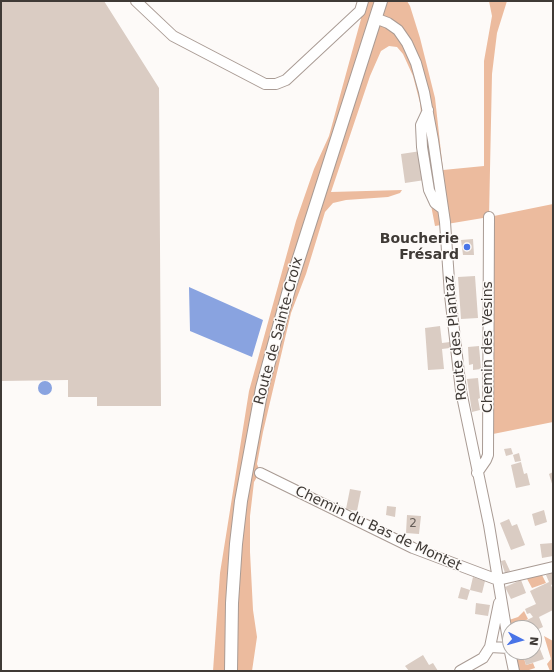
<!DOCTYPE html>
<html>
<head>
<meta charset="utf-8">
<style>
	body { margin:0 }
	#map { position:relative; width:554px; height:672px; overflow:hidden; background:#fdfaf8; font-family:"DejaVu Sans",sans-serif }
	canvas { display:block }
	.frame { position:absolute; inset:0; border:2px solid #3f3a36; pointer-events:none }
	.north { position:absolute; left:502px; top:620px; width:40px; height:40px; box-sizing:border-box; background:#fdfaf8; border:1px solid #b1adaa; border-radius:50%; rotate:96deg; font-size:11px; font-weight:700; line-height:16px; text-align:center; color:#3f3a36 }
	.north::after { content:''; display:block; margin:auto; width:14px; height:18px; background:#4974e7; clip-path:polygon(50% 0,100% 100%,50% 72%,0 100%) }
</style>
</head>
<body>
<div id="map">
<canvas width="554" height="672"></canvas>
<div class="frame"></div>
<div class="north">N</div>
</div>
<script>
const ctx = document.querySelector('canvas').getContext('2d');
ctx.lineJoin = 'round';
function fill(path, color) {
  ctx.fillStyle = color;
  ctx.fill(path, 'evenodd');
}
function poly(rows) {
  const path = new Path2D();
  for (const r of rows) {
    if (r.length === 3) {
      path.moveTo(r[0] + r[2], r[1]);
      path.arc(r[0], r[1], r[2], 0, 2 * Math.PI);
      continue;
    }
    path.moveTo(r[0], r[1]);
    for (let i = 2; i < r.length; i += 2) path.lineTo(r[i], r[i + 1]);
  }
  return path;
}
function trace(path, color, width, dash) {
  ctx.strokeStyle = color;
  ctx.lineWidth = width;
  ctx.lineCap = dash ? 'butt' : 'round';
  ctx.setLineDash(dash || []);
  ctx.stroke(path);
}
function write(font, color, halo, rows, align = 'center') {
  ctx.font = font + ' "DejaVu Sans",sans-serif';
  ctx.lineWidth = 3;
  ctx.setLineDash([]);
  ctx.textBaseline = 'middle';
  ctx.strokeStyle = halo;
  ctx.fillStyle = color;
  for (const [text, x, y, turn = 0] of rows) {
    ctx.save();
    ctx.translate(x, y);
    ctx.rotate((+turn || 0) * Math.PI / 180);
    ctx.textAlign = isNaN(turn) ? turn : align;
    if (halo) ctx.strokeText(text, 0, 0);
    ctx.fillText(text, 0, 0);
    ctx.restore();
  }
}
fill(poly([
	[363,1,407,1,410,6,420,38,435,98,443,170,484,166,484,61,492,16,489,1,507,1,497,33,492,74,489,217,553,204,553,422,488,435,489,217,435,226,430,200,420,103,413,76,403,54,397,47,389,46,381,51,370,76,331,192,402,190,400,193,388,197,346,200,333,203,325,212,306,274,291,313,263,432,257,464,260,472,254,482,250,516,250,552,253,610,257,637,252,671,213,671,220,573,249,391,296,221,314,169,329,136,361,19,360,11],
	[541,573,546,583,532,588,526,577],
	[524,611,528,619,521,623,523,628,510,628,509,620,518,617],
	[544,636,553,641,553,671,550,671,547,664,551,659],
	[514,652,522,652,526,665,533,663,535,668,526,671,517,671]
]), '#ecbb9e');
fill(poly([
	[189,287,263,320,252,357,190,331],
	[45,388,7]
]), '#89a3e0');
fill(poly([
	[1,1,104,1,159,88,161,406,97,406,97,397,68,397,68,380,1,381],
	[421,151,425,180,405,183,401,154],
	[473,239,474,255,463,255,461,240],
	[475,276,478,318,461,319,458,277],
	[440,326,442,343,450,342,450,348,442,349,444,369,428,370,425,328],
	[479,346,481,369,473,370,473,364,469,365,468,347],
	[478,378,480,398,478,399,480,410,472,412,467,379],
	[511,448,513,454,506,456,504,449],
	[519,453,521,461,515,462,513,455],
	[521,462,524,474,527,473,530,485,516,488,511,465],
	[553,472,553,487,549,474],
	[350,489,361,491,357,511,346,509],
	[387,506,396,507,395,517,386,515],
	[544,510,547,522,535,526,532,514],
	[407,515,421,516,419,534,406,533],
	[509,519,512,526,517,524,525,545,511,550,500,523],
	[553,543,553,556,542,558,540,544],
	[505,560,510,571,505,573,501,561],
	[553,572,553,584,551,585,553,590,553,610,539,617,543,627,534,631,534,628,523,628,521,623,533,617,530,613,527,614,525,609,536,604,530,591,549,582,546,575],
	[473,577,485,581,482,593,470,590,467,600,458,598,461,587,470,590],
	[521,580,526,593,511,599,505,587],
	[476,603,490,605,488,616,475,614],
	[538,644,544,659,526,665,522,652,534,652,534,646],
	[423,655,429,665,433,663,438,671,409,671,405,666]
]), '#daccc3');
const minor = poly([
	[136,1,173,36,265,84,276,84,286,80,360,11,363,1],
	[375,18,388,23,398,30,407,43,416,63,424,92,433,140,445,222,450,295,461,391,489,525,510,652],
	[428,110,421,125,422,147,429,190,435,203,443,209],
	[260,473,413,548,498,580],
	[477,473,486,460,488,455,489,217],
	[498,580,553,567],
	[490,647,499,603],
	[510,652,514,671],
	[460,671,483,658,490,647,509,648]
]);
const major = poly([
	[231,671,232,603,236,544,241,501,262,388,290,286,381,1]
]);
trace(minor, '#a99b94', 12);
trace(major, '#a99b94', 14);
trace(minor, '#fff', 10);
trace(major, '#fff', 12);
for (const [x, y, r, color] of [
	[467,247,4,"#4974e7"]
]) {
  const dot = new Path2D();
  dot.arc(x, y, r, 0, 2 * Math.PI);
  ctx.fillStyle = color;
  ctx.fill(dot);
  trace(dot, '#fdfaf8', 1.5);
}
write('12px', '#665e59', null, [
	["2",413,524]
]);
write('bold 14px', '#3f3a36', '#fdfaf8', [
	["Boucherie",459,239],
	["Frésard",459,255]
], 'right');
write('14px', '#3f3a36', '#fdfaf8', [
	["Route de Sainte-Croix",279,331,-75],
	["Route des Plantaz",456,338,-96],
	["Chemin des Vesins",488,347,-90],
	["Chemin du Bas de Montet",378,529,25]
]);
</script>
</body>
</html>
